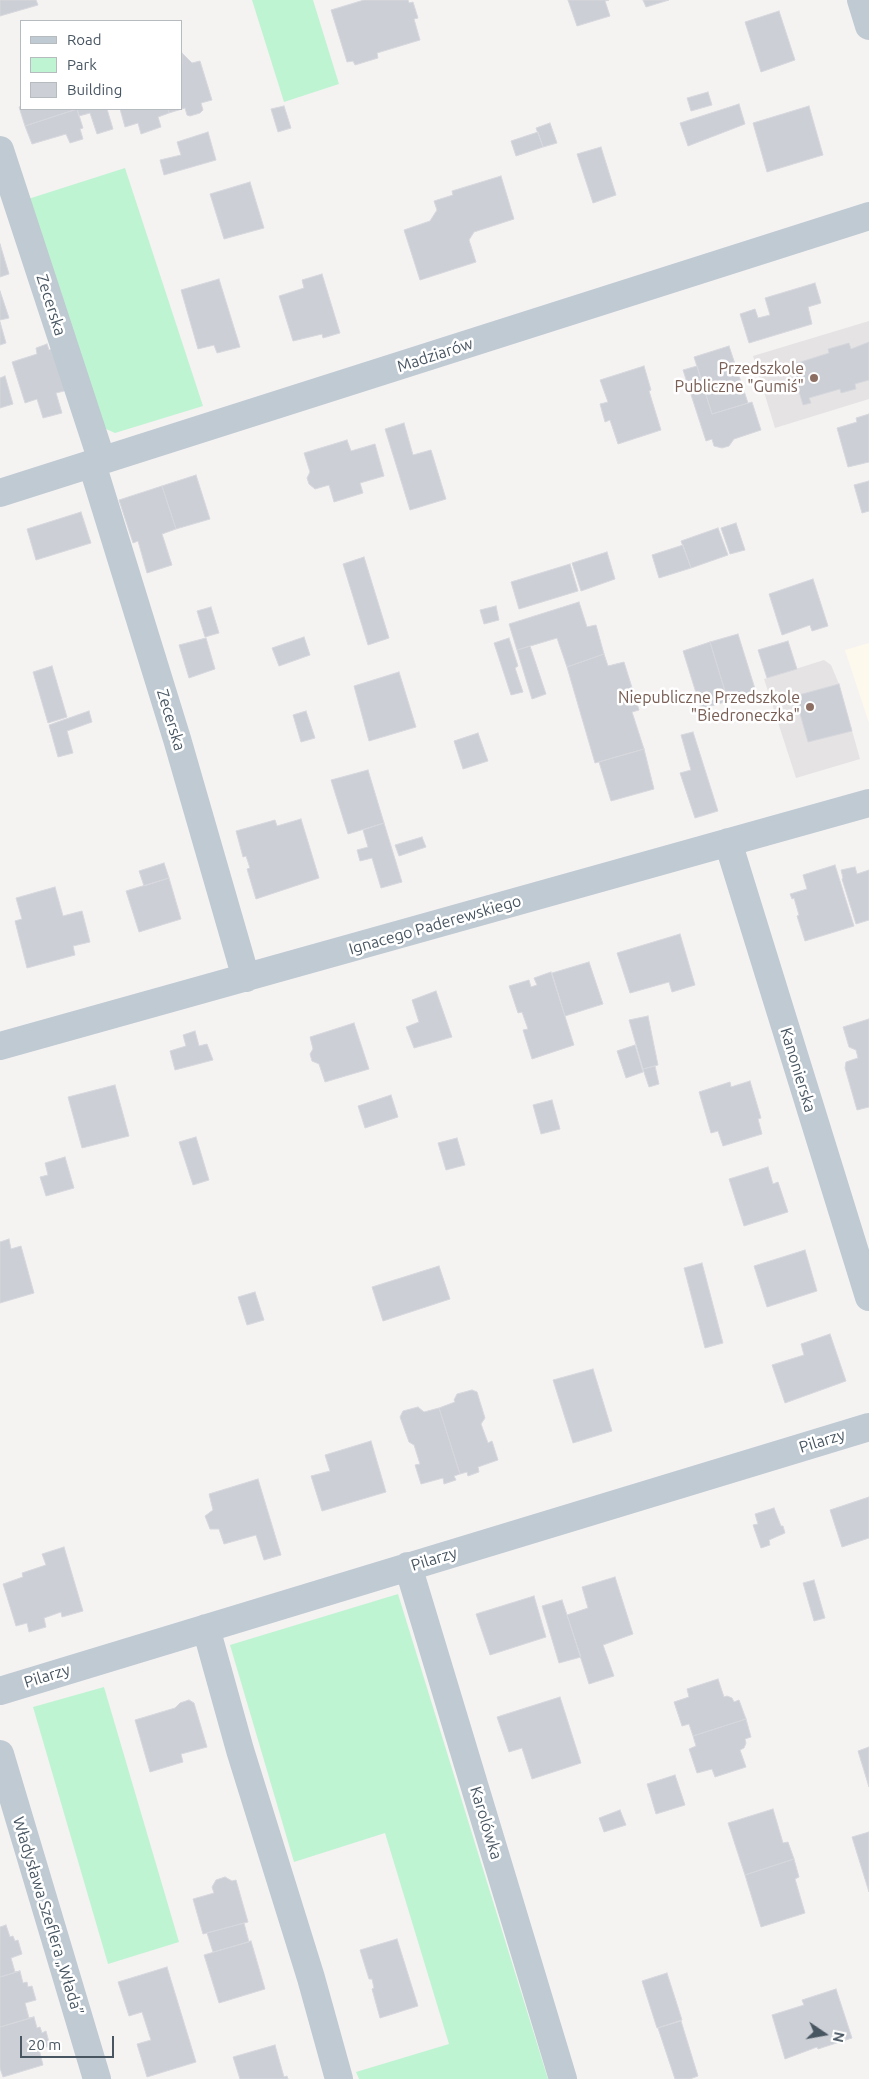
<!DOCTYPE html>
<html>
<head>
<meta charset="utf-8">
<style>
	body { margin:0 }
	#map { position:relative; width:869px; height:2079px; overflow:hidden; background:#f5f2f2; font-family:Ubuntu,sans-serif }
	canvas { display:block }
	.legend { position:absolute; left:20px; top:20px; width:162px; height:90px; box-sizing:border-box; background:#fff; border:1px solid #b6bbc0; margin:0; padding:6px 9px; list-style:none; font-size:15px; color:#485662 }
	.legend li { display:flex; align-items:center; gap:10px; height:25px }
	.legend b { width:25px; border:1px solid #b6bbc0 }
	.north { position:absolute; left:799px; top:2009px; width:50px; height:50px; -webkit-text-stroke:4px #fff; paint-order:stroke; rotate:102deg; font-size:14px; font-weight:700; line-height:20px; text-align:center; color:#485662 }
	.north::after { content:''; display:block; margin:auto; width:18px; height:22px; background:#485662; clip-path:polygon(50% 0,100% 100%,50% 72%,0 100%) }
	.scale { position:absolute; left:20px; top:2036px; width:94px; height:22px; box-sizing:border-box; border:2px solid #485662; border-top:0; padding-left:6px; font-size:15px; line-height:18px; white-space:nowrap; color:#485662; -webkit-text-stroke:4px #fff; paint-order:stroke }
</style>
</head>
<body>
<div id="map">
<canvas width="869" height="2079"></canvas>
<ul class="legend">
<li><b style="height:6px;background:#bfcad3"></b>Road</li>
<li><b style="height:14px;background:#bff4d3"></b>Park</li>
<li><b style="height:14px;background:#cccfd5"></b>Building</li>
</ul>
<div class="north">N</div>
<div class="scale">20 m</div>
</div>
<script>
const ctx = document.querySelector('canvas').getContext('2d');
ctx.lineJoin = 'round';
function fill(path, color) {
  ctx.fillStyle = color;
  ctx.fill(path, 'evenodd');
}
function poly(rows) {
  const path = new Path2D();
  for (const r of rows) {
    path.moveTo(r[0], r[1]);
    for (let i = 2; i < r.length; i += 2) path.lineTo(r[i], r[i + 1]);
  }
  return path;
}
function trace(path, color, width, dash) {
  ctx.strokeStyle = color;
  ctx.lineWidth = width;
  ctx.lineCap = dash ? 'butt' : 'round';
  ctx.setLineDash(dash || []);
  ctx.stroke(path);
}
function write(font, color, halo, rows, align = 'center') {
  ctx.font = font + ' Ubuntu,sans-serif';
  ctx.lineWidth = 5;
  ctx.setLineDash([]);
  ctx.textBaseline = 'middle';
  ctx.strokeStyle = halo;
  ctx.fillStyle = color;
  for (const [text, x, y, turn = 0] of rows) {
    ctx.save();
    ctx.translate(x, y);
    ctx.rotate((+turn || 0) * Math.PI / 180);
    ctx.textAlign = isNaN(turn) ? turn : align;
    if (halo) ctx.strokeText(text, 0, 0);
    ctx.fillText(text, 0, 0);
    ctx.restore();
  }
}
fill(poly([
	[869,643,869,723,845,650]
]), '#fef9ed');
fill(poly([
	[869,321,869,399,775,428,753,356],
	[824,660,831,665,839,684,860,759,796,778,764,679]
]), '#e6e3e4');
fill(poly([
	[252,0,313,0,339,84,284,102],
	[125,168,203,406,115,433,97,425,25,200],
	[398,1594,491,1895,548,2079,359,2079,356,2072,449,2044,385,1833,294,1862,230,1645],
	[104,1687,179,1942,108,1964,33,1707]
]), '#bff4d3');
const building = poly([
	[0,0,36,0,38,5,0,16,0,0],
	[364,0,408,0,409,3,413,2,418,18,414,19,420,40,377,53,378,58,355,65,353,61,347,62,331,10,364,0],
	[568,0,609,0,605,1,610,16,577,26,568,0],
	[643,0,669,0,646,7,643,0],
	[779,11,795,60,761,72,745,22,779,11],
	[182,53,192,63,200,61,212,100,201,103,203,110,200,113,190,116,187,115,185,108,169,113,168,109,181,109,182,53],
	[708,92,712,105,691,111,687,98,708,92],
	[739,104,745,124,688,146,680,123,739,104],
	[21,106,21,109,77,109,25,126,19,107,21,106],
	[284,106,291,128,278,132,271,109,284,106],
	[809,106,823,155,767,172,753,123,809,106],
	[77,109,107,109,113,129,97,134,90,113,79,116,77,109],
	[77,109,83,128,80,129,83,139,70,143,66,134,32,144,25,126,77,109],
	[120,109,168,109,169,113,158,117,161,127,141,134,138,123,125,127,120,109],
	[550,123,557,143,543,147,536,128,550,123],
	[208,132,216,160,164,175,160,160,181,155,177,142,208,132],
	[538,132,543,147,516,156,511,141,538,132],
	[601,147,616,195,593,203,577,154,601,147],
	[501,176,514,219,474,232,469,240,476,262,420,280,404,230,430,221,437,210,434,201,453,195,452,191,501,176],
	[250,182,264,228,224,239,210,194,250,182],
	[0,244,9,274,0,277,0,244],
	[322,274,340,333,323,338,322,334,293,341,279,296,304,288,302,280,322,274],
	[219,279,240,347,217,353,214,345,198,349,181,290,219,279],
	[815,283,821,303,808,307,812,324,749,343,740,314,755,309,758,318,770,315,765,298,815,283],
	[0,291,9,318,0,320,0,291],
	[0,322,6,343,0,345,0,322],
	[869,342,869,380,855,384,856,389,841,393,840,389,809,398,811,403,803,405,791,365,829,353,828,349,849,343,851,349,869,342],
	[47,344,49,350,55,348,68,390,56,393,62,413,43,418,37,399,25,403,12,362,37,354,36,348,47,344],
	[729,346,748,403,712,414,694,357,729,346],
	[644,366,651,390,649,391,661,430,618,444,610,420,605,422,600,404,608,402,600,380,644,366],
	[697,366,712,414,752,402,761,430,734,439,729,446,722,448,714,446,712,439,706,441,683,370,697,366],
	[5,376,13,404,0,408,0,378,5,376],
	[869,414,869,462,848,467,837,428,857,422,856,418,869,414],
	[404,423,413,455,431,450,446,499,410,510,385,429,404,423],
	[347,440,351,451,375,444,384,476,360,483,363,493,334,502,329,485,315,489,309,484,307,478,310,472,304,453,347,440],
	[196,475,210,519,176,529,162,486,196,475],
	[869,481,869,511,862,513,854,485,869,481],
	[162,486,176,529,162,534,172,565,147,573,138,541,133,543,119,500,162,486],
	[81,512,91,543,36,560,27,529,81,512],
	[736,523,745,550,730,554,721,528,736,523],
	[718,528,728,555,691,568,681,541,718,528],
	[683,545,691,568,659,578,652,555,683,545],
	[607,552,615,579,581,591,572,563,607,552],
	[364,557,389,638,368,645,343,564,364,557],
	[570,564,578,591,519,609,511,582,570,564],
	[813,579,828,626,812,631,810,625,782,635,769,594,813,579],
	[579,602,587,627,596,625,604,654,567,667,557,638,517,650,509,624,579,602],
	[496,606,499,620,484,624,480,610,496,606],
	[211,607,219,633,205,637,197,611,211,607],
	[738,634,756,692,728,701,710,642,738,634],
	[304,637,310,655,279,666,272,648,304,637],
	[206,638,215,669,189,678,179,645,206,638],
	[509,638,518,666,515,668,523,692,511,695,494,643,509,638],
	[788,641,797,669,767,678,758,650,788,641],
	[710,642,728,701,701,709,683,651,710,642],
	[530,646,546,694,532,699,517,650,530,646],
	[604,654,608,666,624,662,639,710,632,712,644,749,595,763,567,667,604,654],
	[52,666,67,717,48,723,33,672,52,666],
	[399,672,416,727,369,741,354,686,399,672],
	[839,684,852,731,808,742,795,696,839,684],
	[89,711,92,722,67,731,73,753,58,757,49,725,89,711],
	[306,711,315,738,301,742,293,715,306,711],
	[693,732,718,811,695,818,680,773,691,770,681,735,693,732],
	[478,733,488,761,463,769,454,741,478,733],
	[644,749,654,789,611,801,599,762,644,749],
	[368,770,384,823,348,834,331,780,368,770],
	[301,819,319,878,256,899,247,869,250,868,246,856,243,857,236,831,275,820,277,826,301,819],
	[384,823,402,882,381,888,372,858,360,861,357,850,368,847,363,830,384,823],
	[422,837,426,847,399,856,395,845,422,837],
	[164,863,169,878,144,886,139,871,164,863],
	[835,865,854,926,805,941,797,916,799,915,794,898,792,899,790,894,807,889,803,875,835,865],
	[855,867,857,874,869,870,869,920,856,924,842,879,843,878,841,870,855,867],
	[169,878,181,919,139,932,126,891,169,878],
	[55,887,63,916,82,911,90,942,73,946,75,955,27,968,15,921,22,919,16,898,55,887],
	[680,934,695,985,672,992,669,982,630,993,617,953,680,934],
	[589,962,603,1004,565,1016,552,973,589,962],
	[551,972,574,1045,532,1059,523,1030,528,1029,522,1012,518,1013,509,986,529,980,531,987,537,985,534,978,551,972],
	[436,991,452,1037,414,1048,406,1027,419,1022,412,1000,436,991],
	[648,1016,658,1065,643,1069,629,1020,648,1016],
	[869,1019,869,1107,857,1110,845,1068,846,1062,858,1058,856,1050,849,1047,843,1027,869,1019],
	[354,1023,369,1069,325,1082,319,1064,312,1061,310,1054,313,1049,310,1037,354,1023],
	[195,1031,199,1046,207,1044,213,1060,175,1070,170,1051,186,1046,183,1035,195,1031],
	[635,1045,643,1072,626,1078,617,1051,635,1045],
	[655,1066,659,1084,649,1087,643,1069,655,1066],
	[750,1081,761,1118,758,1119,762,1134,723,1146,718,1131,711,1133,699,1092,730,1082,731,1087,750,1081],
	[115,1085,129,1136,82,1148,68,1097,115,1085],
	[391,1095,398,1117,365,1128,358,1106,391,1095],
	[552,1100,560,1129,541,1134,533,1105,552,1100],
	[196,1137,209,1180,193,1185,179,1142,196,1137],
	[457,1138,465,1165,446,1170,438,1143,457,1138],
	[65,1157,74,1188,46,1196,40,1177,48,1175,45,1163,65,1157],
	[768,1167,773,1184,778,1182,788,1212,744,1226,729,1179,768,1167],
	[9,1239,11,1249,21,1246,34,1293,0,1303,0,1242,9,1239],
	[805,1250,817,1291,767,1307,754,1266,805,1250],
	[702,1263,723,1343,705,1348,684,1268,702,1263],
	[439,1266,450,1299,383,1321,372,1287,439,1266],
	[255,1292,264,1320,247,1325,238,1297,255,1292],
	[830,1334,846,1381,785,1403,772,1365,804,1355,801,1344,830,1334],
	[593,1369,612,1431,573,1443,553,1380,593,1369],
	[472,1390,477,1392,485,1418,481,1424,488,1443,492,1441,498,1460,478,1467,479,1472,468,1476,467,1472,460,1474,439,1408,455,1402,454,1400,457,1394,472,1390],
	[418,1407,424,1412,439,1408,460,1474,454,1476,456,1480,444,1484,443,1478,421,1484,415,1465,420,1464,414,1445,409,1442,400,1417,403,1411,418,1407],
	[371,1441,386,1492,322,1511,311,1476,330,1471,325,1455,371,1441],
	[258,1479,281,1555,264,1560,256,1535,224,1544,219,1529,210,1529,205,1516,213,1510,209,1494,258,1479],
	[869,1497,869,1538,842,1547,830,1510,869,1497],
	[774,1508,781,1526,783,1526,785,1533,769,1540,770,1545,761,1548,753,1525,758,1524,755,1514,774,1508],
	[64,1547,83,1611,62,1617,61,1612,44,1618,46,1627,29,1632,27,1623,16,1626,3,1584,23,1577,22,1573,46,1565,42,1554,64,1547],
	[615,1577,633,1634,603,1645,614,1676,589,1684,567,1615,588,1608,582,1587,615,1577],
	[814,1580,825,1618,814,1621,803,1583,814,1580],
	[534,1596,546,1637,490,1655,476,1614,534,1596],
	[562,1600,581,1657,559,1663,542,1606,562,1600],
	[718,1679,724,1697,727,1696,732,1698,734,1702,739,1700,746,1719,693,1736,689,1724,682,1726,674,1702,689,1697,687,1689,718,1679],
	[560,1697,581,1763,532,1779,522,1748,509,1752,497,1717,560,1697],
	[189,1700,194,1703,207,1747,181,1754,183,1762,150,1772,135,1720,175,1708,180,1703,189,1700],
	[746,1719,751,1737,745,1739,746,1743,744,1748,740,1750,746,1767,715,1777,712,1769,697,1773,689,1749,696,1746,693,1736,746,1719],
	[869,1747,869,1787,858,1751,869,1747],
	[675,1775,685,1805,656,1814,647,1784,675,1775],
	[773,1809,783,1843,788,1842,794,1859,745,1875,728,1823,773,1809],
	[620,1810,626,1825,604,1832,599,1818,620,1810],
	[869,1832,869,1892,852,1837,869,1832],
	[794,1859,799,1877,795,1879,805,1913,761,1927,745,1875,794,1859],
	[225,1877,232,1881,236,1880,248,1922,203,1934,193,1899,214,1893,212,1887,216,1880,225,1877],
	[244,1923,249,1942,213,1952,207,1933,244,1923],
	[6,1925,10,1937,13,1936,15,1941,18,1940,22,1954,11,1958,15,1972,20,1971,0,1977,0,1927,6,1925],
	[397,1939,418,2006,380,2018,372,1989,374,1988,372,1979,369,1979,360,1950,397,1939],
	[251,1941,265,1989,219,2003,204,1955,251,1941],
	[167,1967,196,2062,147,2077,137,2044,151,2040,142,2012,129,2016,118,1982,167,1967],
	[20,1971,23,1983,27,1982,28,1987,32,1986,36,2000,25,2003,29,2018,34,2017,0,2027,0,1977,20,1971],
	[667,1973,682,2020,657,2028,642,1981,667,1973],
	[836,1989,852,2038,818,2049,817,2047,785,2059,772,2015,804,2005,802,2000,836,1989],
	[34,2017,37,2028,40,2027,42,2033,46,2031,50,2046,39,2049,43,2065,3,2077,0,2068,0,2027,34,2017],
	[681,2021,698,2076,690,2079,675,2079,658,2028,681,2021],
	[275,2045,284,2077,287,2076,288,2079,240,2079,233,2057,275,2045]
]);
fill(building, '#cccfd5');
trace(building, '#d6d8de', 1);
trace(poly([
	[861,0,869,26],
	[0,150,102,461],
	[92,464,177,739,246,978],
	[0,493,869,216],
	[728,842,869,1297],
	[0,1046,869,803],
	[408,1566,563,2079],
	[206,1628,240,1750,311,1978,339,2079],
	[0,1691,869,1427],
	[0,1754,97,2079]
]), '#bfcad3', 28);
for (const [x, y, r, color] of [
	[814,378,5,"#8d6e63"],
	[810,707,5,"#8d6e63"]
]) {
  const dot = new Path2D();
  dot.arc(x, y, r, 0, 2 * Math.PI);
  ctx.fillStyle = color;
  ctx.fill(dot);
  trace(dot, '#fff', 2);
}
write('16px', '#485662', '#fff', [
	["Zecerska",51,305,72],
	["Madziarów",435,355,-18],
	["Zecerska",171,720,73],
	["Ignacego Paderewskiego",435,925,-16],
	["Kanonierska",798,1070,73],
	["Pilarzy",822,1441,-17],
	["Pilarzy",434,1559,-17],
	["Pilarzy",47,1676,-17],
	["Karolówka",486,1823,73],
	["Władysława Szeflera „Włada”",48,1916,73]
]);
write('16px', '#785e54', '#fff', [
	["Przedszkole",804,369],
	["Publiczne \"Gumiś\"",804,387],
	["Niepubliczne Przedszkole",800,698],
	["\"Biedroneczka\"",800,716]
], 'right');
</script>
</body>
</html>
